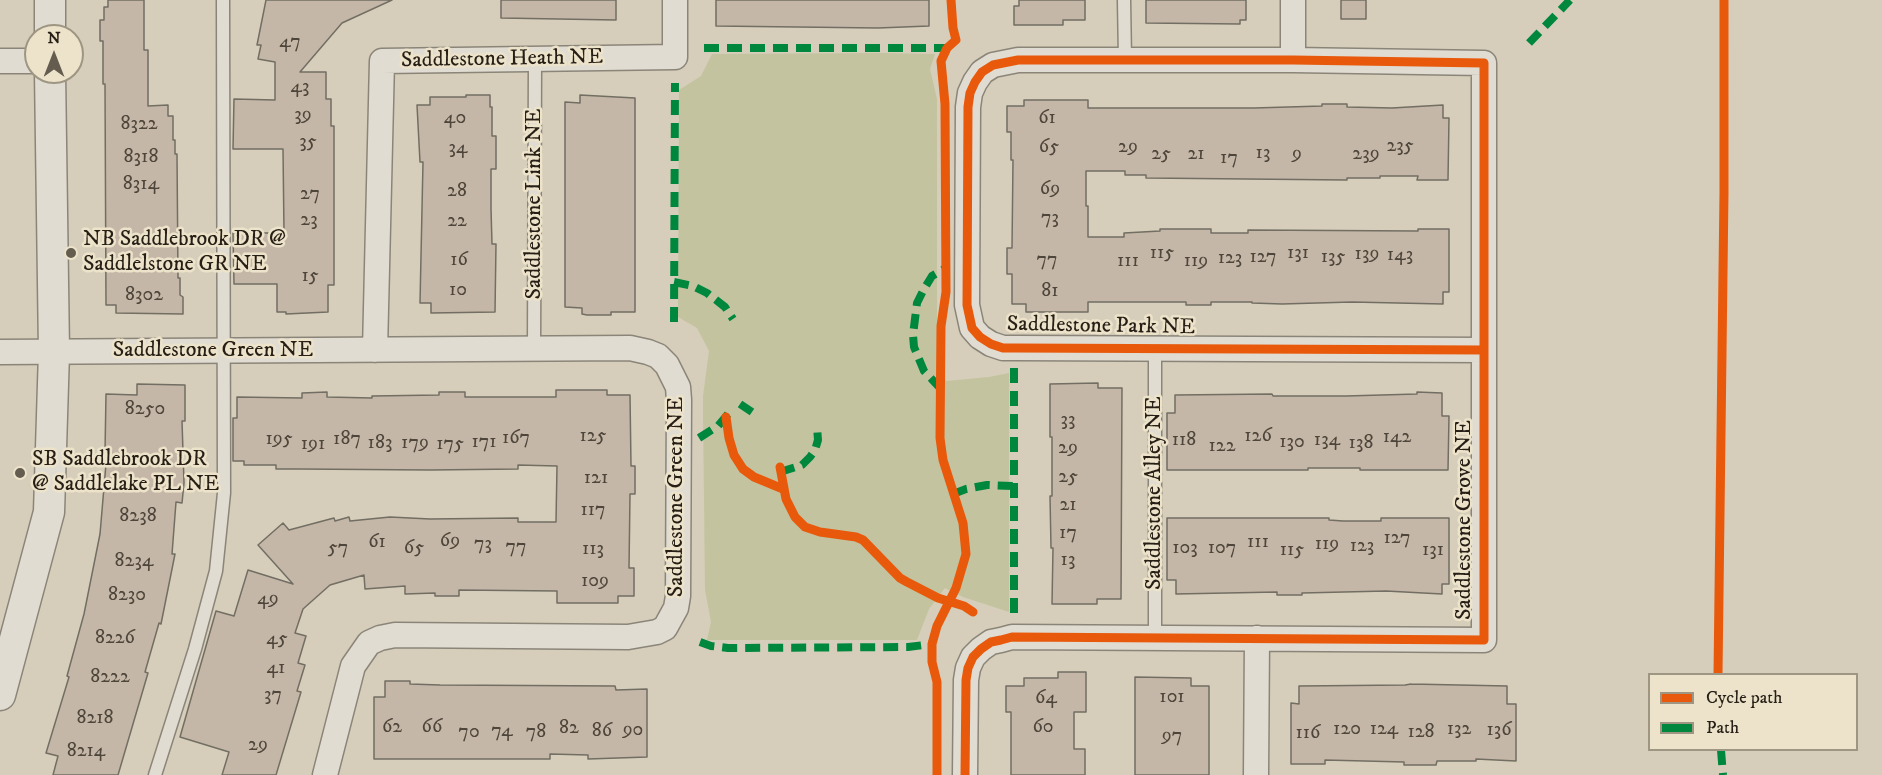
<!DOCTYPE html>
<html>
<head>
<meta charset="utf-8">
<style>
	body { margin:0 }
	#map { position:relative; width:1882px; height:775px; overflow:hidden; background:#d6ceba; font-family:"IM FELL DW Pica",serif }
	canvas { display:block }
	.legend { position:absolute; left:1648px; top:673px; width:210px; height:78px; box-sizing:border-box; background:#ede3ca; border:2px solid #9e9582; margin:0; padding:8px 10px; list-style:none; font-size:18px; color:#271f16 }
	.legend li { display:flex; align-items:center; gap:12px; height:30px }
	.legend b { width:30px; border:2px solid #9e9582 }
	.north { position:absolute; left:24px; top:24px; width:60px; height:60px; box-sizing:border-box; background:#ede3ca; border:2px solid #9e9582; border-radius:50%; rotate:0deg; font-size:16px; font-weight:700; line-height:24px; text-align:center; color:#271f16 }
	.north::after { content:''; display:block; margin:auto; width:21px; height:27px; background:#645c4f; clip-path:polygon(50% 0,100% 100%,50% 72%,0 100%) }
</style>
</head>
<body>
<div id="map">
<canvas width="1882" height="775"></canvas>
<ul class="legend">
<li><b style="height:8px;background:#e8590c"></b>Cycle path</li>
<li><b style="height:8px;background:#00873e"></b>Path</li>
</ul>
<div class="north">N</div>
</div>
<script>
const ctx = document.querySelector('canvas').getContext('2d');
ctx.lineJoin = 'round';
function fill(path, color) {
  ctx.fillStyle = color;
  ctx.fill(path, 'evenodd');
}
function poly(rows) {
  const path = new Path2D();
  for (const r of rows) {
    path.moveTo(r[0], r[1]);
    for (let i = 2; i < r.length; i += 2) path.lineTo(r[i], r[i + 1]);
  }
  return path;
}
function trace(path, color, width, dash) {
  ctx.strokeStyle = color;
  ctx.lineWidth = width;
  ctx.lineCap = dash ? 'butt' : 'round';
  ctx.setLineDash(dash || []);
  ctx.stroke(path);
}
function write(font, color, halo, rows, align = 'center') {
  ctx.font = font + ' "IM FELL DW Pica",serif';
  ctx.lineWidth = 5;
  ctx.setLineDash([]);
  ctx.textBaseline = 'middle';
  ctx.strokeStyle = halo;
  ctx.fillStyle = color;
  for (const [text, x, y, turn = 0] of rows) {
    ctx.save();
    ctx.translate(x, y);
    ctx.rotate((+turn || 0) * Math.PI / 180);
    ctx.textAlign = isNaN(turn) ? turn : align;
    if (halo) ctx.strokeText(text, 0, 0);
    ctx.fillText(text, 0, 0);
    ctx.restore();
  }
}
fill(poly([
	[881,53,935,54,930,69,937,99,937,363,946,381,989,377,1009,373,1009,612,963,597,945,588,929,609,917,640,707,640,711,622,705,590,703,415,703,396,709,351,697,328,678,317,679,90,701,76,712,54]
]), '#c3c49f');
const building = poly([
	[108,0,144,0,144,50,148,50,148,106,168,105,168,116,173,116,173,140,175,140,175,154,177,154,178,278,180,278,180,295,183,297,183,314,116,313,116,305,106,305,105,84,103,84,103,41,100,41,100,20,104,20,104,7,108,7,108,0],
	[266,0,392,0,342,23,300,72,326,72,326,99,331,99,331,126,334,126,334,285,328,285,328,312,286,314,286,312,277,312,277,284,234,284,233,233,284,233,283,149,233,149,234,99,275,100,275,62,258,59,261,45,257,45,266,0],
	[501,0,616,0,616,20,501,18,501,0],
	[716,0,929,0,929,26,878,28,716,26,716,0],
	[1019,0,1085,0,1085,20,1063,20,1063,25,1014,25,1014,6,1019,6,1019,0],
	[1146,0,1246,0,1246,20,1240,20,1240,24,1146,23,1146,0],
	[1341,0,1366,0,1366,19,1341,19,1341,0],
	[466,95,490,95,490,107,492,107,492,136,496,136,496,169,491,169,491,209,492,244,496,244,495,312,431,313,431,303,420,303,423,162,420,162,417,105,430,105,430,97,466,97,466,95],
	[580,95,635,98,635,312,611,312,611,315,587,315,582,314,582,308,565,307,565,102,580,103,580,95],
	[1024,100,1088,100,1088,108,1254,108,1322,106,1322,104,1347,104,1347,107,1392,108,1443,105,1443,118,1449,118,1448,180,1417,180,1418,176,1380,176,1380,178,1347,178,1347,180,1146,178,1146,175,1125,175,1125,171,1086,171,1086,206,1088,206,1088,237,1124,237,1124,233,1160,231,1160,229,1211,229,1211,233,1248,233,1248,230,1418,231,1418,229,1449,229,1449,292,1443,292,1443,304,1352,302,1282,304,1252,303,1252,302,1211,302,1211,305,1186,305,1186,302,1088,302,1088,312,1026,312,1026,304,1012,304,1012,274,1007,274,1007,248,1012,248,1013,160,1011,160,1011,132,1007,132,1007,106,1024,106,1024,100],
	[1098,383,1098,388,1122,388,1121,599,1097,599,1097,604,1052,604,1053,548,1051,548,1050,496,1052,496,1052,437,1050,437,1050,384,1098,383],
	[137,384,185,385,185,421,182,421,184,483,182,503,176,502,172,554,175,554,161,624,159,623,145,672,148,673,118,775,53,775,58,756,46,753,69,677,67,676,84,614,100,534,107,452,105,452,106,394,137,395,137,384],
	[556,390,607,390,607,395,630,395,631,466,635,466,635,494,630,494,629,568,634,568,634,596,618,596,618,603,557,603,557,591,459,590,459,596,435,596,435,593,405,594,405,586,365,589,364,575,330,585,303,609,295,633,306,636,298,663,305,665,297,691,301,692,276,775,222,775,229,752,180,737,216,611,234,616,248,570,293,584,258,545,283,523,289,530,334,518,335,521,349,517,350,521,390,517,430,519,518,518,518,522,556,522,557,466,518,465,518,469,430,470,299,469,276,469,276,465,244,465,244,461,233,461,233,418,237,418,237,397,302,398,302,393,327,392,327,397,372,398,372,396,439,395,439,392,465,392,465,397,556,397,556,390],
	[1417,392,1442,393,1442,416,1449,416,1448,470,1360,470,1360,468,1308,468,1308,470,1167,470,1167,413,1175,413,1175,395,1272,394,1273,396,1346,396,1417,394,1417,392],
	[1167,518,1329,518,1329,520,1343,521,1381,521,1381,518,1449,518,1449,584,1442,584,1442,594,1386,591,1302,593,1302,595,1277,595,1277,592,1176,594,1176,580,1167,580,1167,518],
	[1058,672,1086,672,1086,712,1074,712,1074,749,1085,749,1085,775,1011,775,1011,712,1006,712,1006,686,1024,686,1024,678,1058,678,1058,672],
	[1135,677,1191,678,1191,686,1209,686,1209,775,1135,775,1135,677],
	[385,681,410,681,410,684,440,685,615,686,616,690,647,689,647,757,588,759,588,755,550,754,550,759,374,759,374,697,385,697,385,681],
	[1411,684,1507,686,1507,704,1516,704,1516,761,1476,759,1476,761,1437,761,1436,765,1404,765,1404,762,1325,760,1325,764,1291,764,1291,703,1299,704,1299,686,1405,685,1411,684]
]);
fill(building, '#c5b7a7');
trace(building, '#726e63', 1.5);
const service = poly([
	[1124,0,1125,59],
	[534,349,535,60],
	[1155,638,1155,348],
	[155,775,195,649,216,571,224,493,223,0]
]);
const minor = poly([
	[1293,0,1293,60],
	[0,61,36,61],
	[375,350,382,61,675,57,675,0],
	[0,352,630,348,648,352,658,356,667,365,678,387,679,400,678,596,676,608,665,628,657,632,628,637,395,635,380,638,369,643,353,666,325,775],
	[965,775,966,680,968,668,973,657,981,649,991,642,1001,640,1012,637,1484,640,1484,63,1293,60,1018,60,993,65,982,72,975,82,970,93,968,107,967,305,972,328,980,337,991,344,1003,348,1015,348,1484,350],
	[1256,775,1257,638]
]);
const tertiary = poly([
	[50,36,50,0],
	[0,695,49,512,54,352,50,72]
]);
trace(service, '#8b8579', 15);
trace(minor, '#8b8579', 27);
trace(tertiary, '#8b8579', 33);
trace(service, '#e0dcd1', 12);
trace(minor, '#e0dcd1', 24);
trace(tertiary, '#e0dcd1', 30);
trace(poly([
	[1529,43,1570,0],
	[704,48,947,48],
	[674,282,693,286,707,293,725,307,733,319],
	[674,322,675,83],
	[1014,368,1014,617],
	[941,389,924,371,914,347,913,335,917,303,924,289,932,276,946,268],
	[740,404,752,412],
	[699,438,718,426,733,408],
	[780,472,802,465,810,457,815,450,818,440,817,427],
	[953,494,966,489,987,485,1013,486],
	[700,642,711,646,728,648,908,647,932,644],
	[1721,750,1723,775]
]), '#00873e', 8, [15, 8]);
trace(poly([
	[726,417,729,438,734,455,743,469,754,477,783,489],
	[780,467,786,499,795,517,805,527,820,532,856,537,863,540,900,578,907,582,938,598,964,606,973,612],
	[1718,674,1724,192,1724,0],
	[937,775,937,682,932,662,932,644,937,626,956,588,966,554,963,523,943,460,940,438,941,326,946,292,945,104,941,61,947,48,956,40,953,28,951,0],
	[965,775,966,680,968,668,973,657,981,649,991,642,1001,640,1012,637,1484,640,1484,63,1293,60,1018,60,993,65,982,72,975,82,970,93,968,107,967,305,972,328,980,337,991,344,1003,348,1015,348,1484,350]
]), '#e8590c', 9);
for (const [x, y, r, color] of [
	[71,253,6,"#645c4f"],
	[20,473,6,"#645c4f"]
]) {
  const dot = new Path2D();
  dot.arc(x, y, r, 0, 2 * Math.PI);
  ctx.fillStyle = color;
  ctx.fill(dot);
  trace(dot, '#ede3ca', 2);
}
write('20px', '#4f463b', null, [
	["47",290,43],
	["43",300,88],
	["39",303,116],
	["40",455,119],
	["61",1047,119],
	["8322",139,125],
	["35",308,143],
	["235",1400,147],
	["65",1049,148],
	["29",1128,148],
	["34",458,149],
	["13",1263,154],
	["25",1161,155],
	["21",1196,155],
	["9",1297,155],
	["239",1366,155],
	["8318",141,158],
	["17",1229,159],
	["8314",141,185],
	["69",1050,190],
	["28",457,192],
	["27",310,195],
	["73",1050,219],
	["23",309,221],
	["22",457,222],
	["115",1162,254],
	["131",1298,254],
	["139",1367,255],
	["143",1400,256],
	["127",1263,258],
	["135",1333,258],
	["123",1230,259],
	["16",459,261],
	["77",1047,261],
	["111",1128,262],
	["119",1196,262],
	["15",310,277],
	["10",458,291],
	["81",1050,292],
	["8302",144,296],
	["8250",145,410],
	["33",1068,421],
	["125",593,437],
	["126",1258,437],
	["142",1397,438],
	["167",516,439],
	["195",279,440],
	["187",347,440],
	["118",1184,441],
	["134",1327,441],
	["171",484,443],
	["130",1292,443],
	["183",380,444],
	["179",415,444],
	["138",1361,444],
	["191",313,445],
	["175",450,445],
	["122",1222,447],
	["29",1068,449],
	["25",1068,478],
	["121",596,479],
	["21",1068,506],
	["117",593,511],
	["8238",138,517],
	["17",1068,534],
	["127",1397,539],
	["69",450,542],
	["61",377,543],
	["111",1258,543],
	["73",483,545],
	["119",1327,545],
	["123",1362,547],
	["77",516,548],
	["57",338,549],
	["65",414,549],
	["103",1185,549],
	["107",1222,549],
	["113",593,550],
	["115",1292,551],
	["131",1433,551],
	["13",1068,561],
	["8234",134,562],
	["109",595,582],
	["8230",127,596],
	["49",268,600],
	["8226",115,639],
	["45",277,640],
	["41",276,669],
	["8222",110,678],
	["37",273,696],
	["101",1172,698],
	["64",1046,699],
	["8218",95,719],
	["62",392,728],
	["66",432,728],
	["60",1043,728],
	["82",569,729],
	["120",1347,730],
	["124",1384,730],
	["132",1459,730],
	["90",633,731],
	["136",1499,731],
	["74",502,732],
	["86",602,732],
	["70",469,733],
	["78",536,733],
	["128",1421,733],
	["116",1308,734],
	["97",1172,737],
	["29",258,746],
	["8214",86,752]
]);
write('22px', '#271f16', '#ede3ca', [
	["Saddlestone Heath NE",502,60,-1],
	["Saddlestone Link NE",535,204,-90],
	["Saddlestone Park NE",1101,327,1],
	["Saddlestone Green NE",213,351],
	["Saddlestone Alley NE",1155,493,-90],
	["Saddlestone Green NE",677,497,-90],
	["Saddlestone Grove NE",1465,520,-90]
]);
write('22px', '#271f16', '#ede3ca', [
	["NB Saddlebrook DR @",83,240],
	["Saddlelstone GR NE",83,265],
	["SB Saddlebrook DR",32,460],
	["@ Saddlelake PL NE",32,485]
], 'left');
</script>
</body>
</html>
